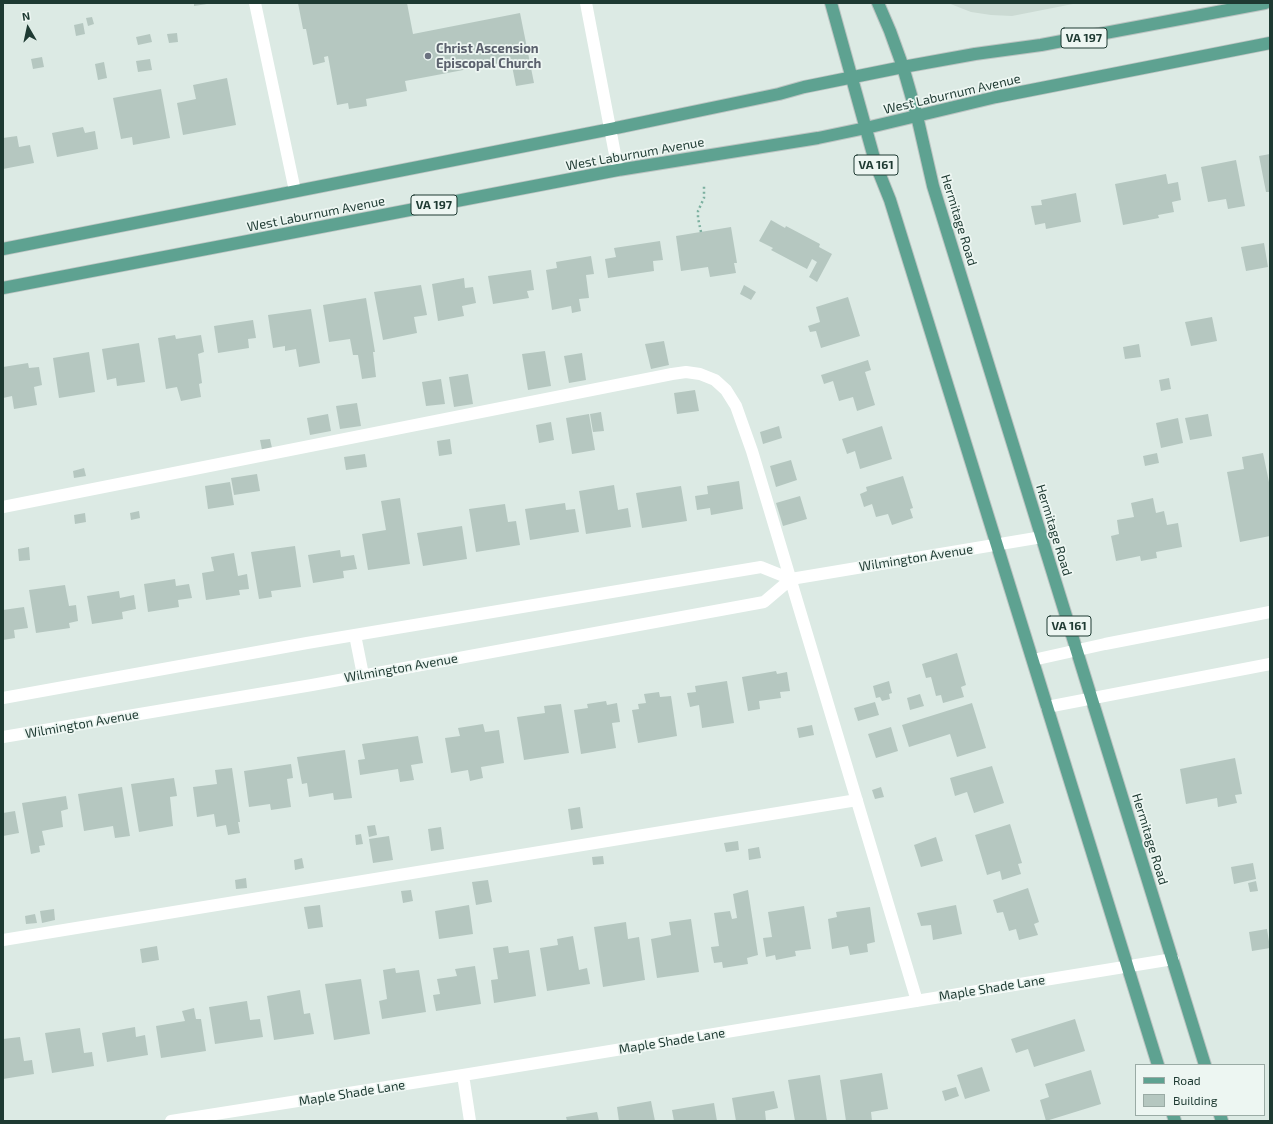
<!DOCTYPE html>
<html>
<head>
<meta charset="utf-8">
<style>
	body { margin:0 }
	#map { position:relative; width:1273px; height:1124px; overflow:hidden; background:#dceae4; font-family:"Exo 2",sans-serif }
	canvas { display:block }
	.frame { position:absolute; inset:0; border:4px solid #1e3a32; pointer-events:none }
	.legend { position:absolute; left:1135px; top:1064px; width:130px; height:52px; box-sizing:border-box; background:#edf6f2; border:1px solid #9aaba5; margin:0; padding:5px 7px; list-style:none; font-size:12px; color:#1e3a32 }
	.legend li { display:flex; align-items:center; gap:8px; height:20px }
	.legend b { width:20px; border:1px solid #9aaba5 }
	.north { position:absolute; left:8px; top:8px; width:40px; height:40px; -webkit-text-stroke:3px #edf6f2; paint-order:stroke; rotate:351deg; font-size:11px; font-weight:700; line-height:16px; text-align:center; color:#1e3a32 }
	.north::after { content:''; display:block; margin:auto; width:14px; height:18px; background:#1e3a32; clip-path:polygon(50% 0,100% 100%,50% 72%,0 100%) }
</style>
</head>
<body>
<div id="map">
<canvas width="1273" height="1124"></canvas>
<div class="frame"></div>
<ul class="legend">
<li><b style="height:5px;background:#5ea291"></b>Road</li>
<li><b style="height:11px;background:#b5c7c0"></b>Building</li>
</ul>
<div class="north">N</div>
</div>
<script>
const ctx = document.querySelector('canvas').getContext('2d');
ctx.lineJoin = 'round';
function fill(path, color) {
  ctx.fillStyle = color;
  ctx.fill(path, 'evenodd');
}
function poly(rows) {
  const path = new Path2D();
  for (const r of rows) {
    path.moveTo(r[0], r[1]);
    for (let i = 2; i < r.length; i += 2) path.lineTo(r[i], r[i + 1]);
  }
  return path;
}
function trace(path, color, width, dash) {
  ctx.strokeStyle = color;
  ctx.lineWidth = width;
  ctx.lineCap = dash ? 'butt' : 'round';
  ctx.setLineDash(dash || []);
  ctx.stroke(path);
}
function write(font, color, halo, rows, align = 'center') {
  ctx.font = font + ' "Exo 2",sans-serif';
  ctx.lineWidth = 3.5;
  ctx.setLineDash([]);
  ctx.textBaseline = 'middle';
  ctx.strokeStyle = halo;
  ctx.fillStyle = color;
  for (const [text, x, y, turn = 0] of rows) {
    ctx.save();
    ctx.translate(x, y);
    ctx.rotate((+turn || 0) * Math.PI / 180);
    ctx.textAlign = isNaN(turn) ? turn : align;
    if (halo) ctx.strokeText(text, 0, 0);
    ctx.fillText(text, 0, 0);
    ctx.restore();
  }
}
fill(poly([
	[948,3,1078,3,1012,16,991,15,971,12]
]), '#cbdad3');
fill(poly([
	[194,3,207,3,207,4,194,6],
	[298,3,407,3,413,34,520,13,534,83,516,86,511,61,405,81,407,91,366,99,367,106,349,109,348,103,337,105,328,56,324,57,325,62,313,65,306,29,303,29],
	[92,17,94,24,88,26,86,18],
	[83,23,85,34,76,36,74,25],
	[177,33,178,42,169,43,167,34],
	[150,34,152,42,138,45,136,37],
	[42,57,44,67,33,69,31,59],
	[150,59,152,70,138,72,136,61],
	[104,62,107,78,98,80,95,64],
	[227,78,236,125,183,135,177,103,196,99,193,85],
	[161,89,170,138,133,145,132,137,121,139,113,98],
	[83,127,85,133,95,131,98,149,57,157,52,133],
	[17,136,19,147,30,145,34,163,3,169,3,138],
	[1270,154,1270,192,1266,192,1259,156],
	[1236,160,1245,206,1228,209,1226,199,1208,202,1201,167],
	[1166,174,1168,184,1178,182,1181,200,1172,202,1174,212,1158,215,1159,218,1123,225,1115,184],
	[1076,193,1081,222,1046,229,1045,223,1035,225,1031,206,1042,205,1041,200],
	[771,220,785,228,786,226,820,244,819,247,832,254,817,282,809,277,817,262,812,259,807,269,771,250,773,248,759,241],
	[731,227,737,263,734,263,736,273,710,277,708,267,681,271,676,236],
	[660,241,663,260,653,261,654,271,608,278,605,259,616,257,614,248],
	[1264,243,1268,267,1246,271,1241,247],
	[591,256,594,274,586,275,589,298,579,299,581,311,572,313,571,306,552,310,546,270,557,268,556,262],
	[531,270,534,290,527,291,529,298,493,304,488,276],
	[464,278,465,288,473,287,476,303,462,306,464,316,438,321,432,284],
	[421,285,427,315,414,317,417,333,383,340,374,292],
	[744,285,756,292,751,300,740,294],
	[848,297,860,336,821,348,816,331,810,332,808,326,820,322,816,307],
	[366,298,375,352,373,352,376,377,362,379,358,355,353,355,350,339,329,342,323,305],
	[311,309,320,363,299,367,296,349,285,351,285,346,273,348,268,315],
	[1212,317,1217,341,1191,346,1185,322],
	[253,320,256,338,248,339,249,348,218,353,214,326],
	[175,335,176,339,201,335,204,352,198,354,202,383,199,384,201,397,181,401,177,387,166,389,158,338],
	[664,341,669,365,651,369,645,344],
	[139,343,145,382,117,386,116,378,107,380,102,349],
	[1139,344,1141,357,1125,359,1123,347],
	[545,351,551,386,528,390,522,354],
	[89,352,95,392,59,398,53,358],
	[582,353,586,380,569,383,564,356],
	[868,360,871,370,865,372,875,405,857,411,853,397,839,401,833,381,824,384,821,375],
	[28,363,29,368,39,367,42,385,34,387,37,405,14,409,12,396,3,398,3,367],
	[468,374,473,404,454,407,449,377],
	[1169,378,1171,389,1161,391,1159,380],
	[441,379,445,404,426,406,422,382],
	[695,390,699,411,677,414,674,393],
	[357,403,361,426,340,429,336,406],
	[601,412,604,431,593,432,590,414],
	[328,414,331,431,310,435,307,418],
	[589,414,595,450,572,454,566,418],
	[1208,414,1212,436,1190,440,1185,418],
	[1178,418,1183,443,1161,448,1156,423],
	[551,422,554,440,539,443,536,425],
	[779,426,782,438,763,444,760,432],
	[882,426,892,459,860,469,855,451,847,454,842,439],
	[270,439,272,448,262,450,260,440],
	[450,439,452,454,439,456,437,441],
	[1157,453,1159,463,1145,466,1143,456],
	[1263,453,1270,487,1270,536,1240,542,1227,472,1244,469,1242,457],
	[365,454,367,467,346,470,344,457],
	[791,460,797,480,776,487,770,466],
	[84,468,86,476,74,478,73,471],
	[257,474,260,491,234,495,231,478],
	[903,476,913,508,910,509,913,518,892,525,888,514,876,517,872,504,864,507,860,494,867,491,866,487],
	[739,481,743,509,711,515,710,508,697,510,695,496,708,494,707,486],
	[230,482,234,505,208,509,205,486],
	[614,485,618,510,628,508,631,527,586,534,579,491],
	[681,486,687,521,642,528,636,493],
	[800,496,807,519,783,526,776,503],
	[400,498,410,564,368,570,362,534,386,530,381,501],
	[1153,498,1156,513,1164,511,1167,525,1178,523,1182,547,1156,552,1157,558,1141,561,1140,556,1116,561,1111,536,1119,534,1117,520,1134,517,1131,503],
	[565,503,566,510,575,509,579,532,530,540,525,509],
	[505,504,508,522,516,521,520,545,476,552,469,509],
	[139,511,140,518,131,520,130,513],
	[85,513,86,522,75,524,74,515],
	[462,526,467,559,423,566,417,533],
	[295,546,301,587,271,591,272,597,259,599,251,552],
	[29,547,30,560,19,561,18,549],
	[340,550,341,557,354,555,357,569,343,571,344,578,313,583,308,555],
	[234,553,238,576,247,574,249,589,239,590,240,595,206,600,202,573,214,571,211,557],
	[175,579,176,586,189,584,192,598,178,600,179,607,148,612,144,584],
	[65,585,69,606,76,605,78,621,69,623,70,628,36,633,29,590],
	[119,591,120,598,134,595,136,609,122,612,123,619,92,624,87,596],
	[24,607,28,628,14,630,15,638,3,640,3,610],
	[957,653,966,685,961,687,964,697,943,703,941,695,936,696,931,677,926,678,922,664],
	[776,671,777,674,787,672,790,691,780,692,781,698,759,701,760,709,748,711,742,677],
	[727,681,734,723,702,728,699,705,690,707,687,693,696,692,695,686],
	[889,681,892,693,889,694,890,699,882,701,880,697,876,698,873,686],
	[659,692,660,697,671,696,677,736,638,743,632,710,639,709,638,704,646,703,644,694],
	[920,694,924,706,910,710,907,698],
	[606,701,607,705,617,703,620,722,612,723,616,748,581,754,574,710,588,708,587,704],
	[875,702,879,715,858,721,854,708],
	[972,703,986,748,957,757,950,734,909,747,902,725],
	[561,704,569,753,524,760,517,717,545,713,544,706],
	[483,724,485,732,499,730,504,763,481,767,483,778,470,781,468,770,451,773,445,738,460,736,458,728],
	[812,725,814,735,799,738,797,728],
	[891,727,898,751,876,758,868,734],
	[418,736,423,763,411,765,414,780,400,782,398,769,360,775,358,760,365,759,362,744],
	[345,750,352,798,334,800,333,793,309,797,307,783,302,784,297,757],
	[1235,758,1242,794,1235,795,1237,803,1218,807,1217,798,1186,804,1180,769],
	[291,764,293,778,287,779,291,807,271,810,270,804,249,807,244,771],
	[992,766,1004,803,974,813,967,792,955,796,950,778],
	[232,768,240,822,238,822,240,833,228,835,226,825,216,827,214,814,197,817,193,787,217,784,215,770],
	[174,778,177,796,170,797,173,826,139,832,131,784],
	[122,787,130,836,115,838,113,826,84,831,78,794],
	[881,787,884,797,875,799,872,790],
	[66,796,68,809,61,811,63,827,42,831,45,845,39,846,40,852,31,854,22,803],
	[580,807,583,828,571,830,568,809],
	[15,811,19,833,3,836,3,813],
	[1010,824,1022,863,1018,864,1021,874,1002,880,1000,871,987,875,975,835],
	[375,825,377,835,369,837,367,826],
	[441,827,444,849,431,851,428,829],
	[361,834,363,844,356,845,355,835],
	[389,836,393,860,373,863,369,839],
	[936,837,943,861,921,867,914,845],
	[738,841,739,850,726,852,724,843],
	[759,847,761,858,749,860,748,849],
	[603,856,604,864,593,865,592,857],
	[302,858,304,868,295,870,294,860],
	[1253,863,1256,879,1234,884,1231,867],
	[246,878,247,888,236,889,235,880],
	[488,880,492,902,476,905,472,882],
	[1256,881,1258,891,1250,892,1248,883],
	[1028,888,1039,922,1034,924,1038,935,1019,940,1016,929,1009,931,1003,912,997,913,993,900],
	[411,890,413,901,403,903,401,891],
	[748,890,758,955,747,958,748,964,723,968,722,962,714,963,711,947,719,946,714,913,730,911,732,919,737,918,733,894],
	[320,905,323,927,308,929,304,907],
	[469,905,473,934,439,939,435,911],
	[956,905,962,934,933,940,931,925,921,926,917,913],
	[804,906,811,949,795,951,796,956,776,960,775,955,766,957,763,938,772,937,768,912],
	[870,907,875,942,867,944,868,952,850,955,848,946,832,949,828,919,837,917,836,912],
	[54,909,55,920,42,923,40,911],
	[35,914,37,923,26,924,25,916],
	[691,919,699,972,657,978,651,939,671,935,669,922],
	[626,922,628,939,639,937,645,980,603,987,594,927],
	[1267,929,1270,948,1252,951,1249,932],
	[573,936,579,970,587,968,590,984,547,991,540,948,558,945,557,939],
	[157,946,159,960,142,963,140,949],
	[508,946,509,953,529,950,536,996,494,1003,491,980,498,979,493,948],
	[475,966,481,1004,436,1011,433,995,440,994,437,979,457,976,455,969],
	[395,968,396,973,419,970,426,1012,382,1019,379,1001,387,999,383,970],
	[361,979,370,1034,334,1040,325,984],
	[300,990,304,1014,310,1013,314,1034,274,1040,267,996],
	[247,1001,250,1020,260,1019,263,1037,215,1044,209,1007],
	[194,1008,196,1019,201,1019,206,1051,161,1058,156,1026,185,1021,182,1011],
	[1075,1019,1085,1051,1034,1067,1028,1049,1016,1053,1011,1039],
	[135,1027,136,1037,145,1035,148,1055,107,1062,102,1033],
	[80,1028,84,1053,92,1052,94,1066,52,1073,45,1033],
	[20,1037,24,1061,32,1060,34,1074,3,1079,3,1039],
	[982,1067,990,1091,965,1099,957,1075],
	[1091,1070,1101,1104,1046,1121,1040,1100,1049,1097,1045,1084],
	[882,1073,888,1109,871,1112,872,1121,846,1121,840,1080],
	[820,1075,827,1121,795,1121,788,1080],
	[956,1087,959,1096,945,1101,942,1091],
	[774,1091,778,1108,765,1111,766,1121,736,1121,732,1098],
	[651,1101,655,1121,619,1121,617,1107],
	[714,1103,717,1121,674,1121,672,1110],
	[597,1112,599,1121,567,1121,566,1117]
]), '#b5c7c0');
const major = poly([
	[831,3,876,165,890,200,1158,1065],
	[878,3,890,31,903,67,917,116,933,186,1205,1065],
	[3,249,611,129,779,94,804,87,903,67,975,54,1041,45,1265,3],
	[3,288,618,170,818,138,866,128,996,97,1270,43],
	[1173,1115,1175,1121],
	[1220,1115,1222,1121]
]);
trace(major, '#bcc4c2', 14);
trace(poly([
	[701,232,698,218,698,211,704,198,704,185]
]), '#7bb09f', 2.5, [2, 3]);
trace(poly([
	[255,3,295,191],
	[586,3,618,170],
	[3,507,672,374,686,372,700,374,715,380,726,390,736,406,752,451,917,1001],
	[355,635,363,675],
	[1033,660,1105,644,1270,612],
	[3,698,307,643,761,567,791,579],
	[1047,707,1270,664],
	[3,737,312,685,764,602,791,579,1042,537],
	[3,940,857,800],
	[463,1075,470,1121],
	[171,1121,463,1075,1173,959]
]), '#fff', 12);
trace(major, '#5ea291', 12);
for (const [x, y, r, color] of [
	[428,56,4,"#6b7280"]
]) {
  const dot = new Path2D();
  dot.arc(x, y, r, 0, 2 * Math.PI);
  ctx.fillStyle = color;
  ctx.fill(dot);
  trace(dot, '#edf6f2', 1.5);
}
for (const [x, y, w] of [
	[1084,38,46],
	[876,165,44],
	[434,205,46],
	[1069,626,44]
]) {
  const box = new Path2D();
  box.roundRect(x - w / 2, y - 10, w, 20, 3);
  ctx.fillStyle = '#edf6f2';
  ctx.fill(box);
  trace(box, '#1e3a32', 1);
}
write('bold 12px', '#1e3a32', null, [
	["VA 197",1084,38],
	["VA 161",876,165],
	["VA 197",434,205],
	["VA 161",1069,626]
]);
write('bold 13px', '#5b616d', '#edf6f2', [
	["Christ Ascension",436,49],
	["Episcopal Church",436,64]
], 'left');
write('13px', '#1e3a32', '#edf6f2', [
	["West Laburnum Avenue",952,94,-13],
	["West Laburnum Avenue",635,154,-10],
	["West Laburnum Avenue",316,214,-11],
	["Hermitage Road",959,220,73],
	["Hermitage Road",1054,530,73],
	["Wilmington Avenue",916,558,-9],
	["Wilmington Avenue",401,668,-10],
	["Wilmington Avenue",82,724,-10],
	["Hermitage Road",1150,839,73],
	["Maple Shade Lane",992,988,-9],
	["Maple Shade Lane",672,1041,-9],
	["Maple Shade Lane",352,1093,-9]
]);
</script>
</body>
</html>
